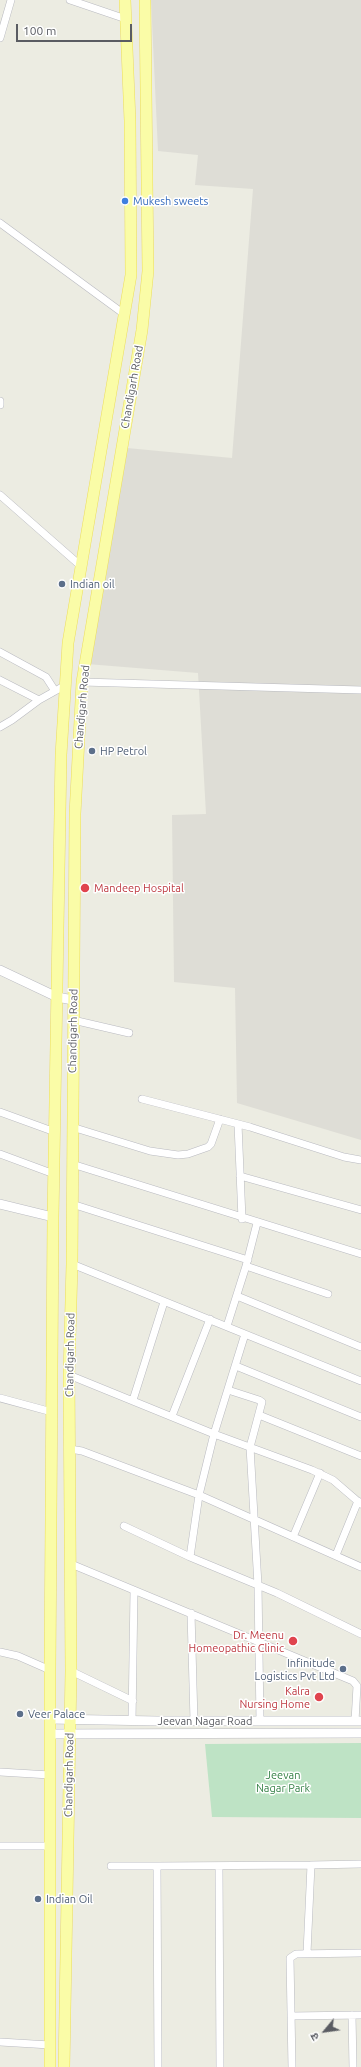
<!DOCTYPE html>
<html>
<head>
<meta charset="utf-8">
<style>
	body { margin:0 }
	#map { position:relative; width:361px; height:2067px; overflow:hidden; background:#ecece2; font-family:Ubuntu,"Noto Sans Devanagari",sans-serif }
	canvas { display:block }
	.north { position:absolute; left:305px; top:2011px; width:40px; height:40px; -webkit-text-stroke:3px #fff; paint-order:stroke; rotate:241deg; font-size:11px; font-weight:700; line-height:16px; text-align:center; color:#5a5c62 }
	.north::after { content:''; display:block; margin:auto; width:14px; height:18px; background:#5a5c62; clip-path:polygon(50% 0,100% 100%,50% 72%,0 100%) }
	.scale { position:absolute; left:16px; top:24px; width:116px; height:18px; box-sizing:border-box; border:2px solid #5a5c62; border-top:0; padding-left:5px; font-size:12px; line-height:14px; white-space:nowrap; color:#5a5c62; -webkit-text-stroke:3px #fff; paint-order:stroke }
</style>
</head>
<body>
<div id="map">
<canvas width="361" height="2067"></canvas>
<div class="north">उ</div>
<div class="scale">100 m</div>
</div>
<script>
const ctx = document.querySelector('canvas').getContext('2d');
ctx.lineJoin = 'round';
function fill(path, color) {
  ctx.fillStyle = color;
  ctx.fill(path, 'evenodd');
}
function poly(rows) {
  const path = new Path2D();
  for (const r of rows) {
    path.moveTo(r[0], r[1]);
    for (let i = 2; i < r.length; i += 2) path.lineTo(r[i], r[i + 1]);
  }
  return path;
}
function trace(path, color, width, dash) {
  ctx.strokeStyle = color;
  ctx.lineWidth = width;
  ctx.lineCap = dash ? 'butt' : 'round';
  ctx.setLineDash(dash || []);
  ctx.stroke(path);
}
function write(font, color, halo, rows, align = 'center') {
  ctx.font = font + ' Ubuntu,sans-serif';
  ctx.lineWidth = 3;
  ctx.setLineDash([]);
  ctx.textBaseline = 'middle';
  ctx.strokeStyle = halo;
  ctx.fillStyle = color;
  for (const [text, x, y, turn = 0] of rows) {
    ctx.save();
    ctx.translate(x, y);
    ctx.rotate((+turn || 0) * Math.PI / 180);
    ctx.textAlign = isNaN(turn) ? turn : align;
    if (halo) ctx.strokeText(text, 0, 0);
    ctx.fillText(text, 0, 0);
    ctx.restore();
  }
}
fill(poly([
	[151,0,361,0,361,1140,237,1103,235,988,174,982,172,815,206,814,198,673,87,664,127,448,232,458,253,189,195,185,198,155,158,151]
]), '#deddd6');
fill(poly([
	[361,1743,361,1818,212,1817,205,1744]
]), '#bee3c5');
const minor = poly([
	[70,0,126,19],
	[0,38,11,0],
	[0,223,124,314],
	[0,401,0,405],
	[0,495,82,567],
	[0,652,46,677,55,691],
	[0,680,39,700],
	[82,682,361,690],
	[0,727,12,720,39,700,64,686],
	[73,1020,129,1033],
	[142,1099,250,1127,344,1157,361,1160],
	[0,1112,55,1132],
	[238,1124,242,1219],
	[72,1127,150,1151,178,1155,188,1154,208,1147,211,1144,220,1119],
	[0,1154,54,1174],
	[72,1164,361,1254],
	[240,1176,361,1210],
	[72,1204,248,1260],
	[72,1264,361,1381],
	[246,1266,328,1294],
	[237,1296,361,1347],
	[227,1326,246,1266,257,1223],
	[236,1366,361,1417],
	[69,1375,214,1434,312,1470,333,1480,361,1504],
	[228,1390,259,1400,262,1402,250,1447,258,1585,260,1721],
	[0,1398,52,1412],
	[133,1400,164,1302],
	[259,1415,361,1456],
	[172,1416,210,1319],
	[70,1449,82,1451,199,1495,361,1567],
	[124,1526,190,1557,277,1593,361,1634],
	[293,1537,320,1473],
	[336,1555,358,1501],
	[190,1557,199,1495,214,1434,245,1334],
	[71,1564,353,1681,357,1686,355,1721],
	[191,1613,194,1721],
	[0,1652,18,1656,50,1670],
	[71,1671,133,1701],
	[132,1721,134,1591],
	[0,1772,50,1775],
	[0,1846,51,1846],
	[111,1866,157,1866,158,2067],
	[157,1866,311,1865],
	[219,1866,220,2067],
	[307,1953,311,1865,361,1864],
	[352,2015,353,2067],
	[291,2016,361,2015],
	[0,2042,50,2045],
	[292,2067,290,1958,296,1954,361,1953]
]);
const tertiary = poly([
	[0,970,57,997,73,1000],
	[0,1204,53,1217],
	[50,1719,157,1721,361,1721],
	[51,1734,361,1733]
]);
const primary = poly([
	[50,2067,50,1670,53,1217,61,755,68,643,131,275,130,121,125,0],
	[64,2067,71,1671,69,1375,72,1264,75,814,82,682,142,330,148,271,145,0]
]);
trace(minor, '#b9bac0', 8);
trace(tertiary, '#b9bac0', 10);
trace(primary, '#ecdd5b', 12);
trace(minor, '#fff', 7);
trace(tertiary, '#fff', 9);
trace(primary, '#fafca7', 11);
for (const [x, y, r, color] of [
	[125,201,4,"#3f7fe0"],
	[62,584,4,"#5c6f8a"],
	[92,751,4,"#5c6f8a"],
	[85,888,5,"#e0444e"],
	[293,1641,5,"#e0444e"],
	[343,1669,4,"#5c6f8a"],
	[319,1697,5,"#e0444e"],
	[20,1714,4,"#5c6f8a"],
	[38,1899,4,"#5c6f8a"]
]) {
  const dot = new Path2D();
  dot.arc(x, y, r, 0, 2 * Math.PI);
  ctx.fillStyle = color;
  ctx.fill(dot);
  trace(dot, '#fff', 1.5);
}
write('11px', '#366cbe', '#fff', [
	["Mukesh sweets",133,201]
], 'left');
write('11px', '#5a5c62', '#fff', [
	["Chandigarh Road",132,387,-80],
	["Chandigarh Road",82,707,-85],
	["Chandigarh Road",73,1031,-89],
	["Chandigarh Road",70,1355,-89],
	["Jeevan Nagar Road",205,1721],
	["Chandigarh Road",69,1775,-89]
]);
write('11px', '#4e5e75', '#fff', [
	["Indian oil",70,584],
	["HP Petrol",100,751],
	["Infinitude",335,1663,"right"],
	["Logistics Pvt Ltd",335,1676,"right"],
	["Veer Palace",28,1714],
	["Indian Oil",46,1899]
], 'left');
write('11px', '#be3a42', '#fff', [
	["Mandeep Hospital",94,888,"left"],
	["Dr. Meenu",284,1635],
	["Homeopathic Clinic",284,1648],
	["Kalra",310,1691],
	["Nursing Home",310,1704]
], 'right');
write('11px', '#388349', '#fff', [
	["Jeevan",283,1775],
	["Nagar Park",283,1788]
]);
</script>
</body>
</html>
